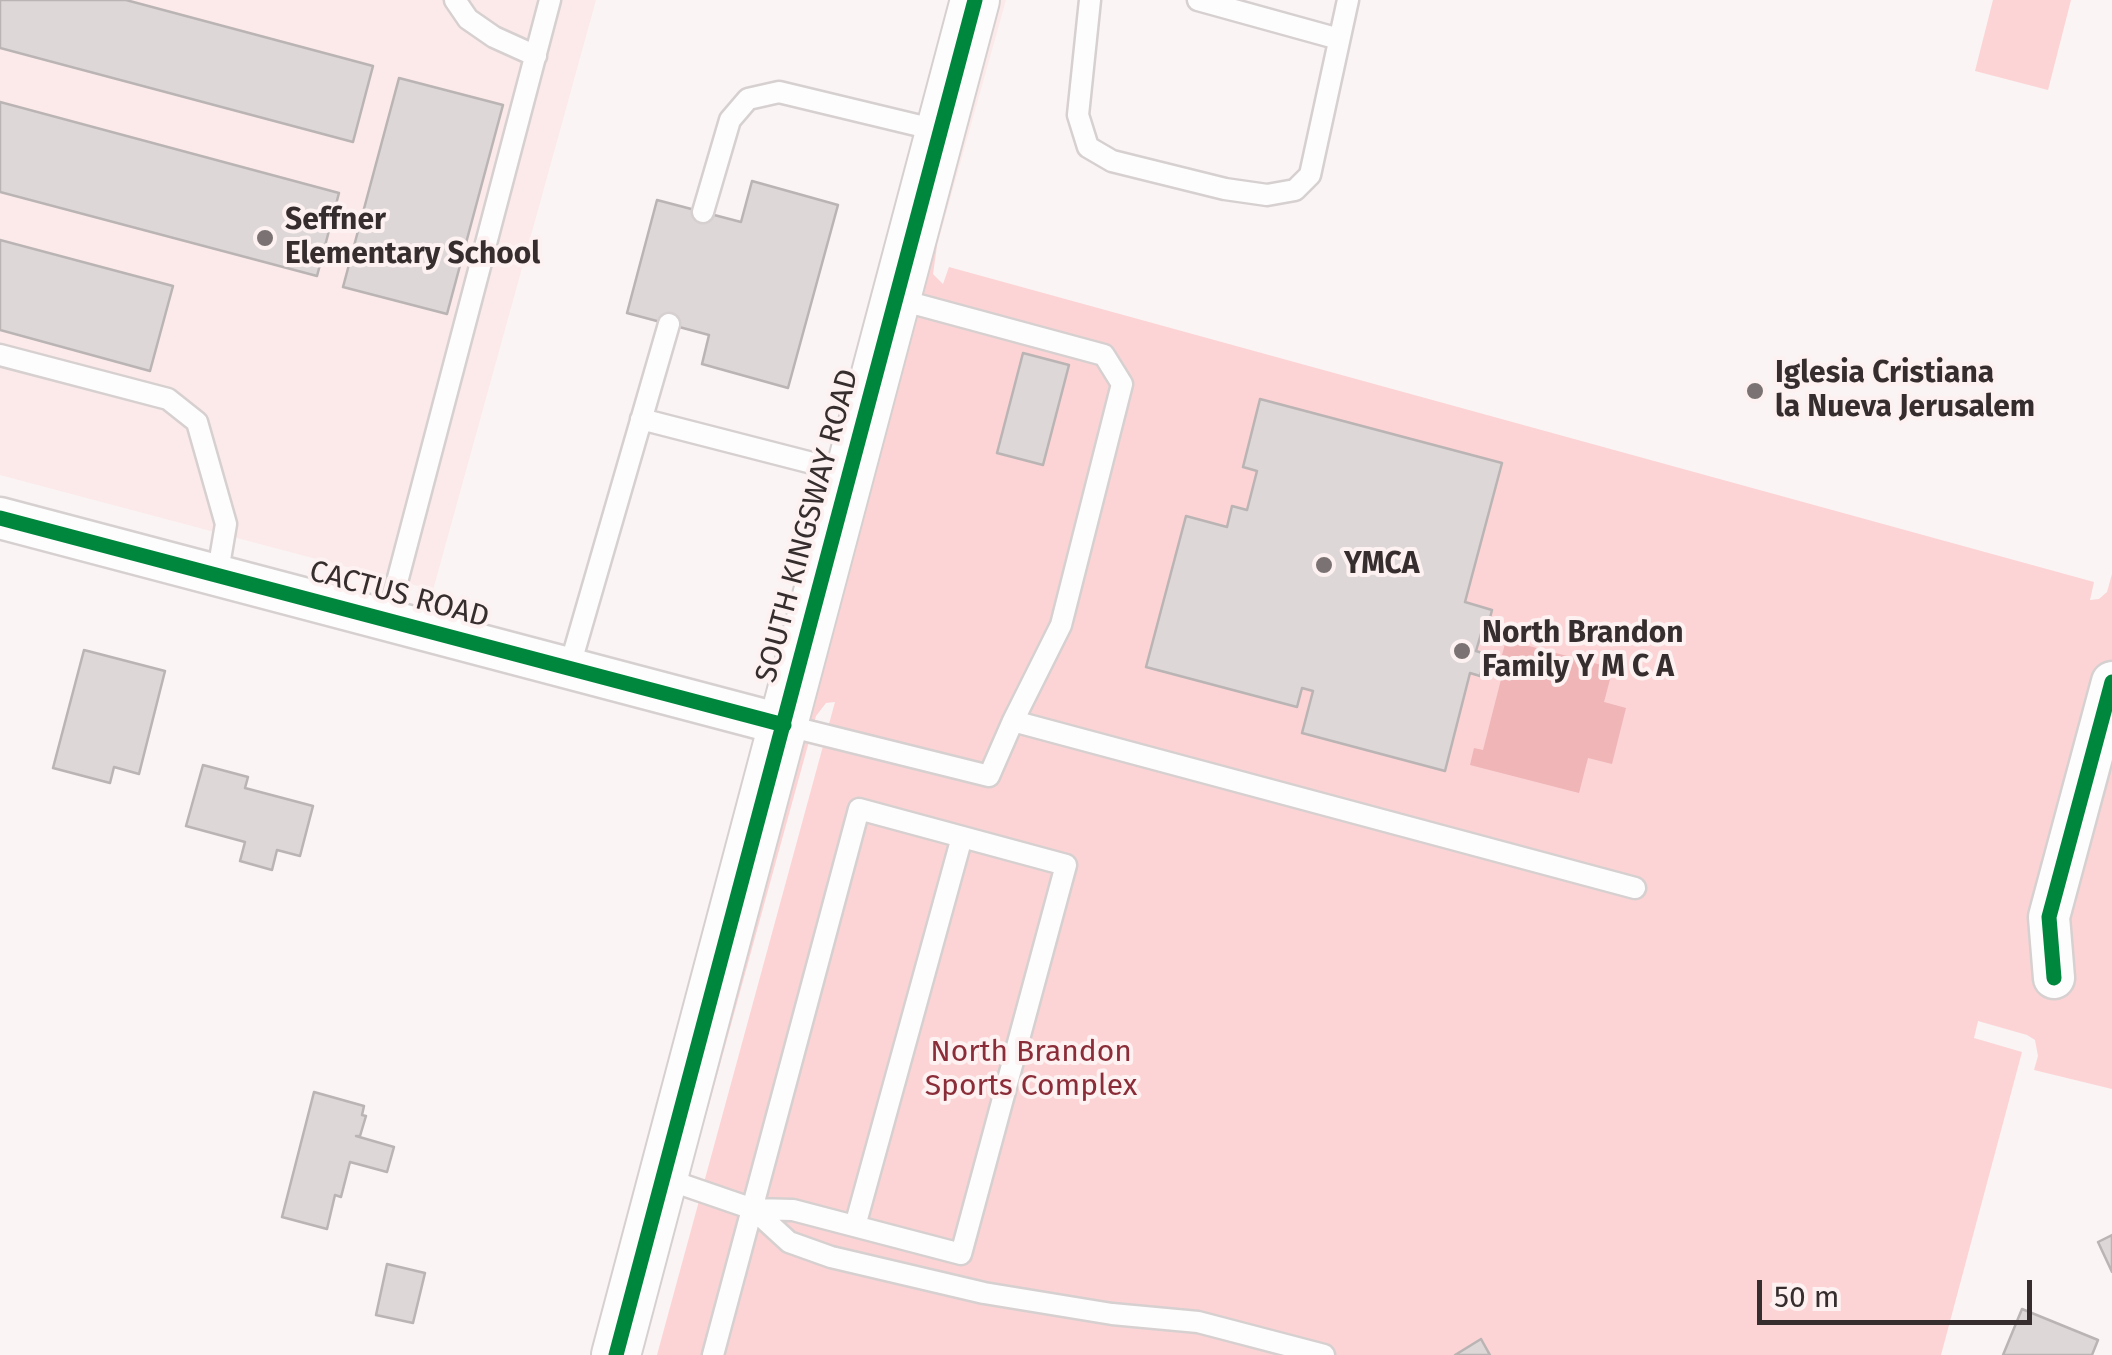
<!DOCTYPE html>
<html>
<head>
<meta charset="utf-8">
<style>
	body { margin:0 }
	#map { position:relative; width:2112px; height:1355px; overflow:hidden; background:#faf4f4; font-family:"Fira Sans",sans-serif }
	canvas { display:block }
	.scale { position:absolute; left:1757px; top:1280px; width:275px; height:45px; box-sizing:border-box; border:5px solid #362e2e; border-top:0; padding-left:12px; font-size:30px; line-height:35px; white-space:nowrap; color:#362e2e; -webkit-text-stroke:8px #fdf1f1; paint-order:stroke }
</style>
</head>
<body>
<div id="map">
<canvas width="2112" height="1355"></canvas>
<div class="scale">50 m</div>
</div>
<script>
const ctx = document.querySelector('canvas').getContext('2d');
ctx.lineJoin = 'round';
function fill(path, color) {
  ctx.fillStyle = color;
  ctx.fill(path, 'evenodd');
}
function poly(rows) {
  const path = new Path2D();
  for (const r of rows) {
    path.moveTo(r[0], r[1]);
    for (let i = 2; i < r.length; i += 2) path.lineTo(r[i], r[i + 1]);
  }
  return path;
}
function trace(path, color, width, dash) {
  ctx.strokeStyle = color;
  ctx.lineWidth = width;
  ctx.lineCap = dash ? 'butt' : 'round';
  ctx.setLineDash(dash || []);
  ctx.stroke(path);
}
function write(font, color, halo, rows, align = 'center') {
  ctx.font = font + ' "Fira Sans",sans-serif';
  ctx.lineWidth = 8;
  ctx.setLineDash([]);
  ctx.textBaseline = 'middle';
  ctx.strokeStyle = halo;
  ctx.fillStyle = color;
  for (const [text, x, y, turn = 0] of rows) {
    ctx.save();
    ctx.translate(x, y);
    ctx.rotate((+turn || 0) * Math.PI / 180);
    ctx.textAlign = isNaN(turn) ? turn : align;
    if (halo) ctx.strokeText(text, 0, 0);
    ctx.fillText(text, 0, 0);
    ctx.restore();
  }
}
fill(poly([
	[0,0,596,0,433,590,0,475],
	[995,0,1006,0,937,246,930,244]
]), '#fceaea');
fill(poly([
	[1993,0,2071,0,2048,90,1975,71],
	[930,244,937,246,933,274,943,284,949,267,2094,582,2090,600,2099,599,2107,592,2112,574,2112,1089,2034,1070,2038,1056,2035,1040,2027,1035,1978,1021,1974,1038,2022,1052,1941,1355,657,1355,835,702,826,703,816,716,640,1355]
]), '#fcd4d5');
fill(poly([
	[1506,640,1613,668,1604,702,1626,708,1612,764,1588,758,1579,793,1470,765,1474,748,1483,750,1507,656,1502,655]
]), '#efb5b7');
const building = poly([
	[0,0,126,0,373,66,353,142,0,48,0,0],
	[399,78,503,105,447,314,343,287,399,78],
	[0,102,339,193,317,276,0,192,0,102],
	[752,181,838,205,788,388,702,364,709,335,627,313,657,200,741,222,752,181],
	[0,240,173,286,150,371,0,330,0,240],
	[1023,353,1069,365,1043,465,997,453,1023,353],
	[1260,399,1502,463,1465,602,1492,610,1489,622,1485,620,1476,651,1486,654,1480,676,1470,673,1445,771,1302,733,1313,691,1302,688,1297,707,1146,667,1186,516,1227,527,1232,506,1247,510,1257,471,1243,467,1260,399],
	[84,650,165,671,139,774,114,767,110,783,53,768,84,650],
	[203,765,248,777,245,788,313,806,300,856,277,850,272,870,240,861,245,842,186,826,203,765],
	[314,1092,364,1106,362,1115,366,1116,360,1136,356,1136,394,1147,387,1172,350,1162,341,1197,335,1195,327,1229,282,1217,314,1092],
	[2112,1235,2112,1272,2098,1242,2112,1235],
	[387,1264,425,1273,413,1323,376,1315,387,1264],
	[2022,1309,2098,1340,2092,1355,2003,1355,2022,1309],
	[1481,1339,1490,1355,1455,1355,1481,1339]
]);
fill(building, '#ddd7d7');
trace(building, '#bab4b4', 2.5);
const service = poly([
	[455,0,468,19,494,37,536,56],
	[1090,0,1078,115,1088,147,1112,161,1225,189,1267,195,1295,190,1310,175,1348,0],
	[1198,0,1339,39],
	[703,212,730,120,748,99,779,92,941,131],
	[897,299,1104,355,1122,384,1061,625,1013,721],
	[0,355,168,399,197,422,226,524,217,577],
	[641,419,851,473],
	[387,620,550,0],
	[569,669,669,324],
	[784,725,989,776,1013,721,1635,888],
	[663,1178,753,1209,789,1242,831,1257,984,1293,1112,1314,1198,1322,1324,1355],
	[855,1226,962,837],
	[713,1355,859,809,1066,865,961,1254,793,1210,753,1209]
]);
const minor = poly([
	[0,518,784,725],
	[2054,978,2049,917,2112,682]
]);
const tertiary = poly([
	[616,1355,975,0]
]);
trace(service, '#d7d0d0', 25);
trace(minor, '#d7d0d0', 45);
trace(tertiary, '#d7d0d0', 52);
trace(service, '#fefdfd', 20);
trace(minor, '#fefdfd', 40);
trace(tertiary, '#fefdfd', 48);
trace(poly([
	[0,518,784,725],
	[2054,978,2049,917,2112,682],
	[616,1355,975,0]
]), '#00873e', 15);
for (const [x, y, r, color] of [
	[265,238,10,"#7b7373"],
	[1755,391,10,"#7b7373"],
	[1324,565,10,"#7b7373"],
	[1462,651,10,"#7b7373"]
]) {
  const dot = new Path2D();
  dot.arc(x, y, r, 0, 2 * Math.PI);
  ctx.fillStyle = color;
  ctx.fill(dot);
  trace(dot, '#fdf1f1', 4);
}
write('bold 30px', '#362e2e', '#fdf1f1', [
	["Seffner",285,221],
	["Elementary School",285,255],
	["Iglesia Cristiana",1775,374],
	["la Nueva Jerusalem",1775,408],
	["YMCA",1344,565],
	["North Brandon",1482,634],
	["Family Y M C A",1482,668]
], 'left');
write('30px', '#362e2e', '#fdf1f1', [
	["SOUTH KINGSWAY ROAD",808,526,-75],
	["CACTUS ROAD",399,595,15]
]);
write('30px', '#8a2d38', '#fdf1f1', [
	["North Brandon",1031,1053],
	["Sports Complex",1031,1087]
]);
</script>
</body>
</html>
